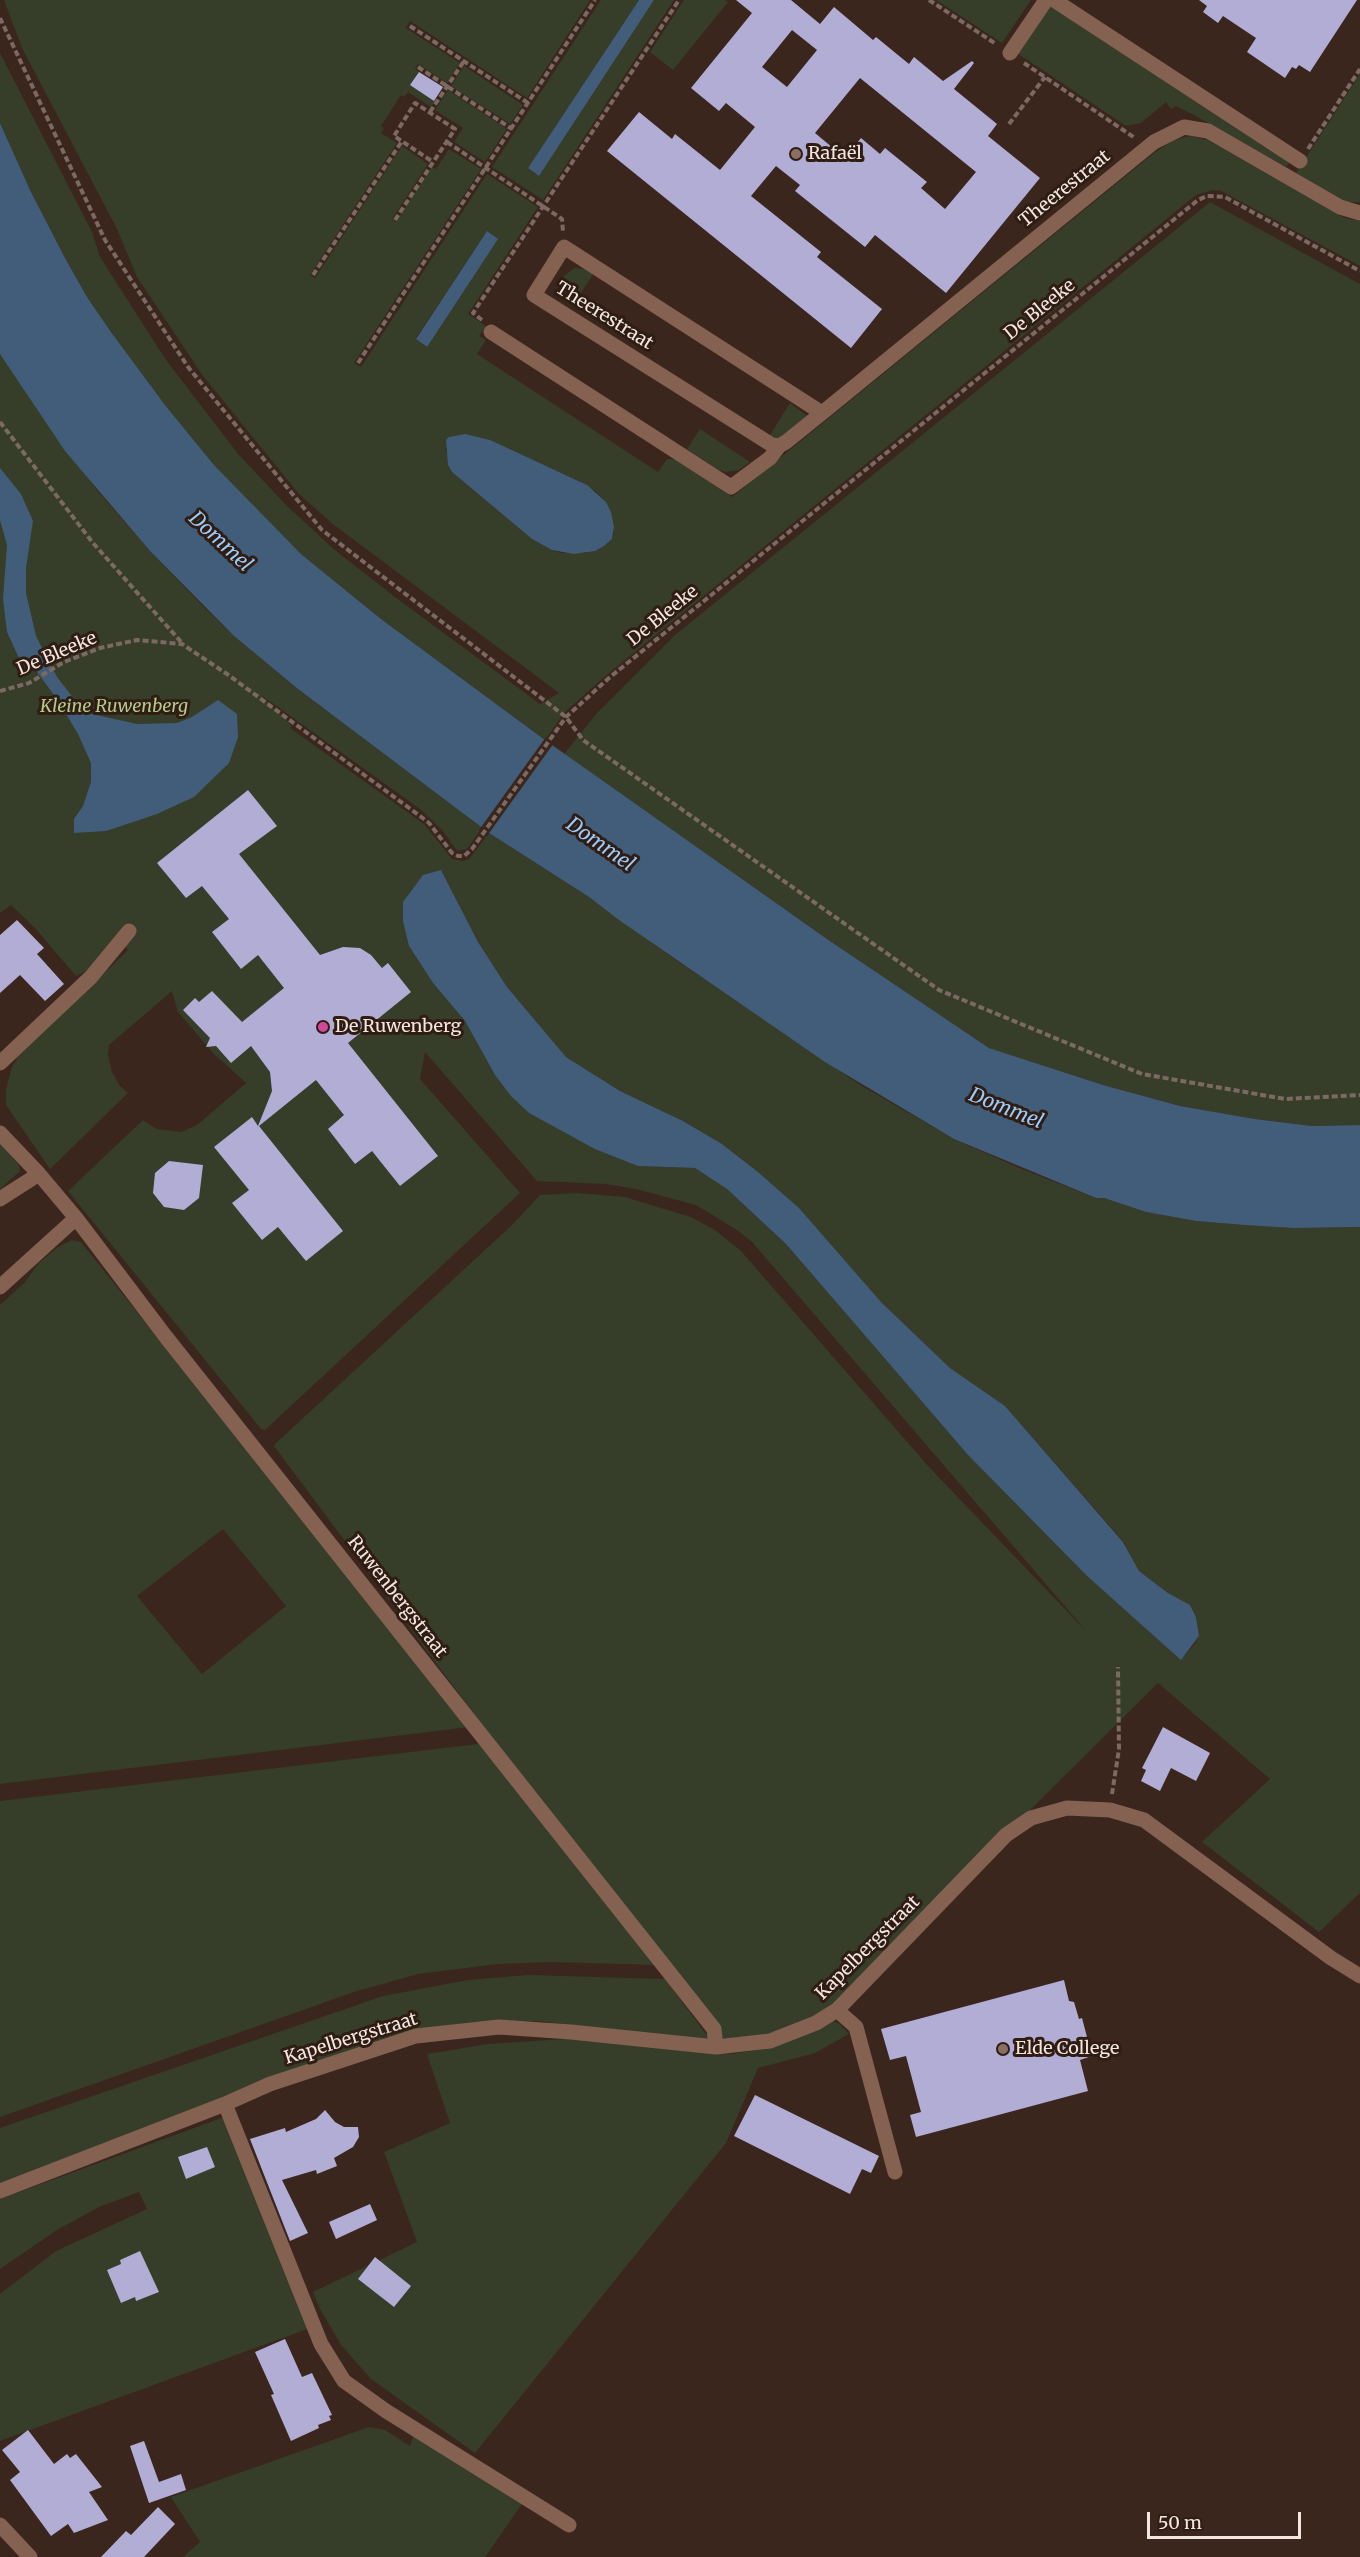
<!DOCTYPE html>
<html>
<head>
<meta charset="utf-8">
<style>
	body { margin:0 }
	#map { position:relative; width:1360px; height:2557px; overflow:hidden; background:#3a261d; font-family:Merriweather,serif }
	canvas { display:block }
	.scale { position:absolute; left:1147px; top:2512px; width:154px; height:27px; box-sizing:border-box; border:3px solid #f3e6e0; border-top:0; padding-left:8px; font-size:18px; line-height:21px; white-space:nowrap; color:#f3e6e0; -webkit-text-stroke:4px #2f1d13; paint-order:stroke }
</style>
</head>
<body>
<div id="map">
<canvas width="1360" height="2557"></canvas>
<div class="scale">50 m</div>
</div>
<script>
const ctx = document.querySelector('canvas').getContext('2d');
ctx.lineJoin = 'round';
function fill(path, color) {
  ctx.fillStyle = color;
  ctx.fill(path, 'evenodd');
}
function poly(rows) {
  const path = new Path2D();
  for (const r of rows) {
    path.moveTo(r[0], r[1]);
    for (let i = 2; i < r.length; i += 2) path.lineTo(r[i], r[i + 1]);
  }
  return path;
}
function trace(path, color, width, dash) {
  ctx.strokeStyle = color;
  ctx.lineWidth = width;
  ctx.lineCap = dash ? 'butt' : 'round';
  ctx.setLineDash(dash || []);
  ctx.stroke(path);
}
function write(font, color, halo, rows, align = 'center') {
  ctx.font = font + ' Merriweather,serif';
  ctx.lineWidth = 6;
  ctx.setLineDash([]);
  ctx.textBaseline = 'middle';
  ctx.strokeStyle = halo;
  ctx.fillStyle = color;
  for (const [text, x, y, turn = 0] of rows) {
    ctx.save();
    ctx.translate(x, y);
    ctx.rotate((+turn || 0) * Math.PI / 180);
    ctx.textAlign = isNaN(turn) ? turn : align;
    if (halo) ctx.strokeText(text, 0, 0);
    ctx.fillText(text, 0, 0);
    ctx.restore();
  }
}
fill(poly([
	[4,0,590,0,527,98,410,21,406,28,460,63,447,83,418,64,415,69,443,87,431,107,408,92,404,97,401,95,381,126,384,128,381,133,397,143,310,275,315,278,402,146,428,164,392,219,396,222,432,167,436,169,449,149,481,169,354,363,361,367,487,174,538,207,468,314,486,326,479,336,486,340,477,354,658,472,667,459,675,459,732,497,1154,153,1173,140,1190,136,1208,140,1345,218,1360,221,1360,266,1221,191,1213,190,1196,195,603,678,564,713,545,740,381,619,301,554,214,465,165,405,111,332,87,297,65,258,31,192,0,123,0,53,92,232,100,257,166,360,239,455,288,507,336,551,395,597,540,704,559,693,334,525,299,494,203,376,137,277,117,229,22,48],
	[487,231,427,346,426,347,416,338],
	[500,445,508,450,579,481,596,492,606,502,614,533,612,539,604,546,585,553,561,553,552,550,532,539,459,478,445,448],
	[601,0,639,0,528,168,539,176,654,0,674,0,543,200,492,167],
	[684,0,725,0,728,2,673,70,650,52],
	[936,0,1031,0,1002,43],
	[1050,4,1290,162,1286,167,1192,114,1176,106,1171,109,1166,102,1141,123,1126,126,1017,53],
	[464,66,523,105,510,124,451,86],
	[1360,74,1360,202,1348,202,1338,198,1296,173],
	[448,90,507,129,485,162,454,142,463,128,435,110],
	[1210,202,1360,284,1360,1125,1312,1126,1255,1119,1180,1106,1103,1085,989,1048,827,939,564,754,598,712,675,635],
	[574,268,585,269,594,273,573,305,565,299,560,288,562,278],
	[0,340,97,490,150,551,204,607,234,636,298,689,482,828,467,849,457,851,443,831,420,809,261,695,292,726,290,728,424,824,452,859,463,861,469,859,489,833,589,897,669,955,862,1086,954,1139,1017,1167,1096,1198,1104,1198,1146,1212,1196,1221,1244,1225,1293,1228,1360,1227,1360,1893,1319,1932,1202,1842,1270,1779,1158,1683,837,2002,816,2016,754,2039,719,2042,274,1446,276,1443,511,1226,540,1195,577,1193,625,1197,691,1217,715,1230,741,1251,929,1467,1087,1632,752,1242,737,1230,696,1205,636,1189,606,1184,537,1181,425,1052,420,1079,520,1193,265,1430,261,1429,68,1191,143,1120,157,1129,181,1132,197,1125,246,1083,213,1053,178,1012,172,991,109,1045,108,1055,112,1072,120,1086,128,1093,50,1169,6,1105,6,1089,12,1067,20,1053,128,950,118,939,86,971,76,976,34,927,11,905,0,913],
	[441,870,478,942,507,987,566,1057,620,1091,683,1121,722,1144,758,1172,799,1208,882,1303,950,1368,1005,1406,1123,1541,1139,1571,1168,1593,1190,1605,1196,1617,1199,1636,1194,1645,1181,1659,1087,1576,968,1455,786,1244,727,1189,695,1168,638,1166,529,1113,495,1075,465,1021,433,983,409,946],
	[790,403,807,416,778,440,770,435],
	[700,429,750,462,739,470,726,472,719,470,687,449],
	[0,1141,19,1165,20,1171,0,1189],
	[72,1240,81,1242,469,1727,0,1784,0,1305,24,1283,39,1263,58,1247],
	[223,1529,286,1606,202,1674,137,1596],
	[478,1744,490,1753,657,1965,551,1962,498,1964,418,1974,354,1992,0,2117,0,1801],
	[528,1975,665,1979,712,2042,539,2021,464,2023,423,2029,0,2184,0,2128,383,1996,468,1980],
	[830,2020,840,2024,849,2034,815,2053,758,2068,726,2143,475,2453,371,2379,341,2345,319,2307,313,2292,417,2242,384,2152,450,2123,427,2054,488,2044,580,2038,688,2051,731,2054,765,2049,784,2043],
	[227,2116,310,2328,0,2441,0,2294,56,2251,147,2209,139,2192,99,2207,57,2230,0,2269,0,2199],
	[369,2427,385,2430,410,2446,414,2433,522,2504,485,2557,183,2557,200,2542,171,2497]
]), '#363d29');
fill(poly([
	[639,0,654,0,539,176,528,168],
	[0,123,31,192,65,258,87,297,111,332,165,405,214,465,301,554,381,619,545,740,827,939,989,1048,1103,1085,1180,1106,1255,1119,1312,1126,1360,1125,1360,1227,1293,1228,1244,1225,1196,1221,1146,1212,1104,1198,1096,1198,954,1139,825,1062,619,920,589,897,489,833,298,689,234,636,150,551,65,451,0,354],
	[487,231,498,239,427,347,416,339],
	[465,434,490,440,587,485,606,502,611,512,614,527,612,539,604,546,595,551,574,554,552,550,532,539,452,472,448,465,446,440,449,437],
	[0,468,21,494,33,521,26,568,26,593,36,636,57,677,78,704,92,714,137,724,177,723,192,717,218,700,237,714,238,737,229,763,194,797,157,814,106,831,74,833,74,819,83,806,91,782,91,763,78,734,57,699,37,672,19,658,7,632,3,599,7,545,0,520],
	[441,870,478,942,507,987,566,1057,620,1091,683,1121,722,1144,758,1172,799,1208,882,1303,950,1368,1005,1406,1123,1542,1139,1571,1168,1593,1190,1605,1196,1617,1199,1636,1181,1660,1087,1576,968,1455,786,1244,727,1189,695,1168,638,1166,595,1149,529,1113,511,1096,495,1075,465,1021,433,983,409,946,403,921,403,902,423,875]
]), '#425d79');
fill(poly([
	[546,737,554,743,487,836,479,830]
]), '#3a261d');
fill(poly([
	[736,0,791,0,820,24,834,7,873,40,876,37,909,64,914,57,943,81,972,61,974,63,954,89,997,124,988,136,1040,178,946,293,875,235,865,247,795,191,800,185,776,166,751,196,821,252,817,257,882,309,851,348,607,151,639,112,672,139,675,134,720,170,755,127,726,103,719,111,691,88,752,13],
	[792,30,817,50,787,87,762,67],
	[860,78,976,172,945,209,921,188,927,182,885,148,880,154,861,138,845,158,815,133],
	[1199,0,1357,0,1310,72,1299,65,1296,69,1292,67,1285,78,1247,52,1256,38,1223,16,1218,23,1203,12,1207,6],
	[419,72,443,87,434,101,410,85],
	[248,790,277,826,239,854,320,955,343,947,360,948,371,955,382,968,388,963,411,992,348,1043,438,1156,400,1186,372,1151,355,1164,328,1129,344,1115,316,1080,259,1126,343,1231,306,1261,278,1227,262,1240,232,1203,249,1190,214,1147,252,1117,258,1126,272,1091,270,1072,251,1046,231,1063,216,1046,206,1047,210,1038,183,1010,195,998,199,1002,212,991,242,1022,284,988,258,955,241,969,212,932,229,919,202,886,186,898,157,863],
	[17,920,44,948,37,954,64,984,45,1001,20,975,0,993,0,935],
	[169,1161,203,1165,199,1198,184,1210,164,1207,153,1193,155,1173],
	[1163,1727,1210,1753,1196,1781,1171,1768,1160,1791,1141,1781,1146,1770,1142,1768],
	[1064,1980,1069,2001,1074,2002,1079,2019,1082,2018,1092,2056,1080,2060,1088,2091,916,2137,910,2115,921,2112,906,2056,890,2060,881,2029],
	[755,2095,879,2156,871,2173,862,2169,850,2194,734,2136],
	[325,2110,335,2122,344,2127,358,2127,359,2137,353,2147,334,2158,337,2166,317,2174,316,2170,282,2180,308,2233,290,2241,250,2139,285,2128,286,2132,316,2119],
	[207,2147,215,2167,186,2179,178,2157],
	[370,2204,377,2220,336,2239,329,2222],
	[140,2251,159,2292,136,2301,135,2297,121,2303,107,2270,121,2264,120,2260],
	[375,2257,411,2286,394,2307,358,2279],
	[285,2339,302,2377,312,2373,332,2415,329,2416,331,2420,318,2425,319,2428,291,2441,271,2395,274,2394,255,2352],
	[28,2430,54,2464,67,2454,70,2458,76,2454,102,2487,89,2492,108,2520,74,2533,68,2524,51,2536,10,2480,20,2472,2,2450],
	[144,2441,159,2482,181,2474,186,2490,149,2503,130,2446],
	[158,2507,175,2524,144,2557,101,2557,126,2531,131,2535]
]), '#b1add5');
trace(poly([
	[929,0,996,44],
	[0,18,105,240,188,367,322,530,566,717,583,740,939,990,1142,1074,1285,1099,1360,1095],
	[410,26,528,103],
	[1024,63,1135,138],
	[418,67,512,129],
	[430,112,464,61],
	[1009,124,1045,77],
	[447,142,562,219,563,232],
	[1308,149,1360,69],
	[395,220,455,129,415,103,394,136,433,162],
	[313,275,402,141],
	[482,320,473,313,679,0],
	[358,363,595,0],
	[0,422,93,543,182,643],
	[0,691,29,683,64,662,100,648,137,640,182,644,227,674,420,816,429,823,452,853,458,856,464,856,472,849,566,717,609,678,1198,200,1207,196,1225,197,1360,271],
	[1112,1794,1119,1749,1118,1667]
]), '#7c6a62', 4, [6, 3]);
trace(poly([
	[1054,0,1300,161],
	[1010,53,1046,0],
	[564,247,822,413,786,442,779,446,772,445,534,295,564,247],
	[491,332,731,487,770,458,779,446],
	[822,413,1154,142,1184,127,1208,131,1340,207,1360,213],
	[0,1063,91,977,129,931],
	[0,1133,39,1174,76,1218,166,1337,714,2029,716,2047],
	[0,1199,39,1174],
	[0,1287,76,1218],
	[837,2010,856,2027,895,2172],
	[225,2104,321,2344,344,2381,386,2411,569,2525],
	[0,2191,225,2104,270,2084,416,2036,499,2027,571,2032,716,2047,770,2041,816,2023,837,2010,1006,1835,1031,1818,1067,1808,1110,1810,1144,1820,1331,1958,1360,1976],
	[0,2525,30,2557]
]), '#846151', 15);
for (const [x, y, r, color] of [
	[796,154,6,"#8d6e63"],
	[323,1027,6,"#d1479c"],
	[1003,2049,6,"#8d6e63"]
]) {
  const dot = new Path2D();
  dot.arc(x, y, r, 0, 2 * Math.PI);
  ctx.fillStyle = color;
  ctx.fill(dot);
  trace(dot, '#2f1d13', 2);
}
write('18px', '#f3e6e0', '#2f1d13', [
	["Rafaël",808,154],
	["De Ruwenberg",335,1027],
	["Elde College",1015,2049]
], 'left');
write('18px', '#f3e6e0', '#2f1d13', [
	["Theerestraat",1065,189,-39],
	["De Bleeke",1040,310,-39],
	["Theerestraat",604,316,32],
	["De Bleeke",663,616,-39],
	["De Bleeke",57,654,-23],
	["Ruwenbergstraat",397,1597,52],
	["Kapelbergstraat",868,1948,-45],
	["Kapelbergstraat",351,2039,-17]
]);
write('italic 18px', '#b2c98b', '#2f1d13', [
	["Kleine Ruwenberg",114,707]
]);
write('italic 20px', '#9bcbfc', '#2f1d13', [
	["Dommel",220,542,43],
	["Dommel",600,845,35],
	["Dommel",1006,1109,22]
]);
</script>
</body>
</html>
